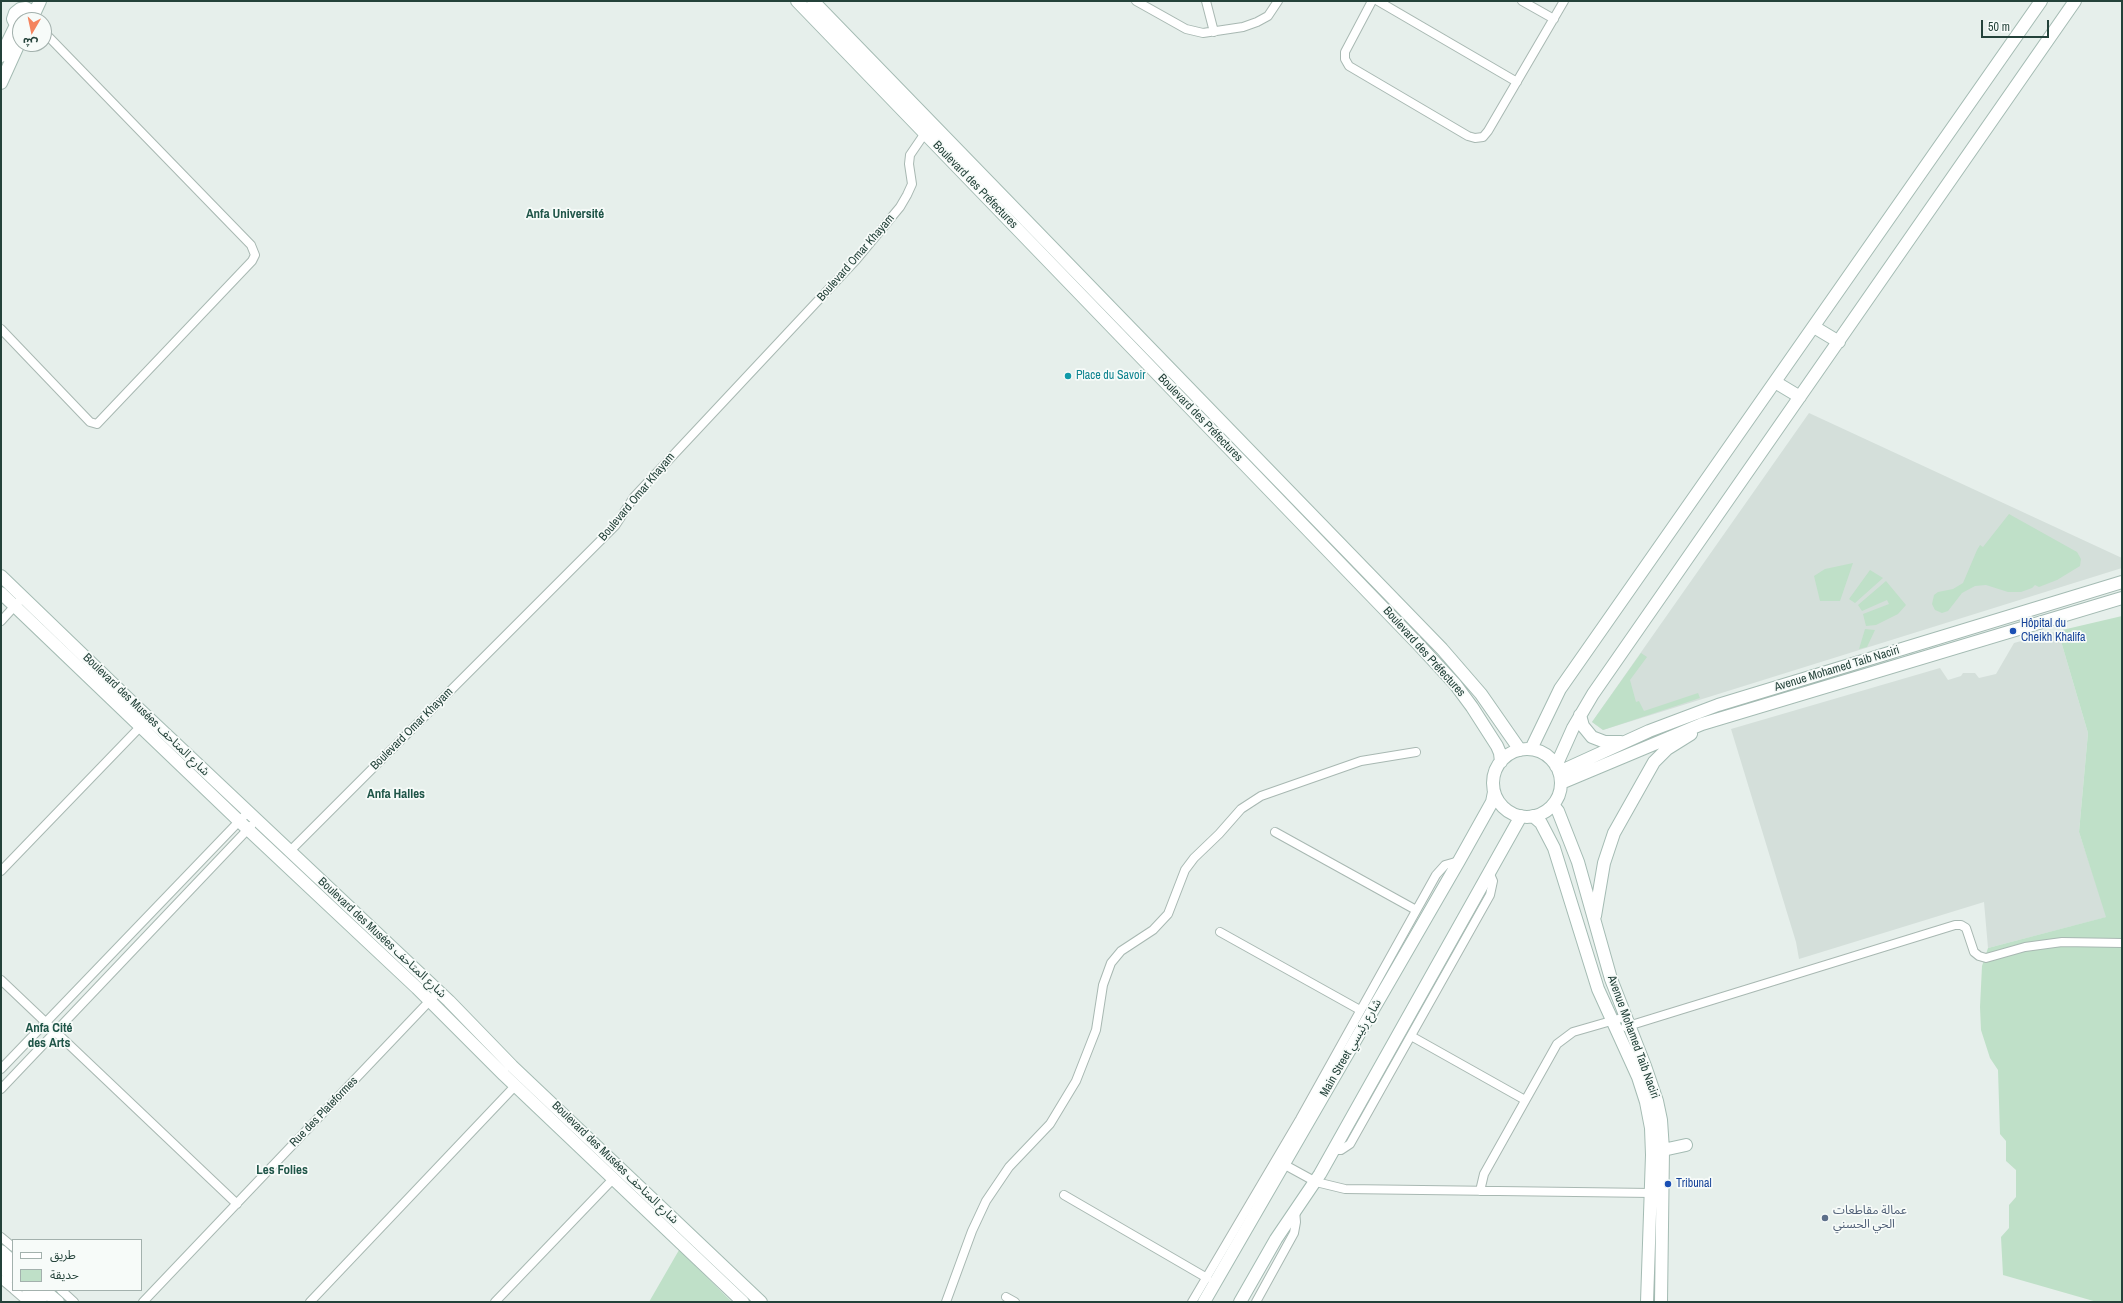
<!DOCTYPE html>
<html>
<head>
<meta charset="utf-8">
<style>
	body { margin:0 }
	#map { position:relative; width:2123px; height:1303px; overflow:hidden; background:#e6efeb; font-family:"Archivo Narrow","Noto Sans Arabic",sans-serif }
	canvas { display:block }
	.frame { position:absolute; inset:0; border:2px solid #24423a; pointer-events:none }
	.legend { position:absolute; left:12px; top:1239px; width:130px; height:52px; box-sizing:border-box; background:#f7fbf9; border:1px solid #a3b1ad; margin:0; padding:5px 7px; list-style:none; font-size:12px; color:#24423a }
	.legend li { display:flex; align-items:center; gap:8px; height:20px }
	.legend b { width:20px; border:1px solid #a3b1ad }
	.north { position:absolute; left:12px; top:12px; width:40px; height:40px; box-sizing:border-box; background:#f7fbf9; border:1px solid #a3b1ad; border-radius:50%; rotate:189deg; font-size:11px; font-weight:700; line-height:16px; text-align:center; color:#24423a }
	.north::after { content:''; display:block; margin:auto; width:14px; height:18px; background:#f4845f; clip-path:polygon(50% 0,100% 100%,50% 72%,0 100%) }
	.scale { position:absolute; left:1981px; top:20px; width:68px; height:18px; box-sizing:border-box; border:2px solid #24423a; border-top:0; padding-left:5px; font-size:12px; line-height:14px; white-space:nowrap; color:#24423a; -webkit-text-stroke:3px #f7fbf9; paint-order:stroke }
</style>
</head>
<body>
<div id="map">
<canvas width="2123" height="1303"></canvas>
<div class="frame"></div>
<ul class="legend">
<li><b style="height:5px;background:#fff"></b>طريق</li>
<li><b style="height:11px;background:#bfe0c8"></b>حديقة</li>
</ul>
<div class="north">ش</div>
<div class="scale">50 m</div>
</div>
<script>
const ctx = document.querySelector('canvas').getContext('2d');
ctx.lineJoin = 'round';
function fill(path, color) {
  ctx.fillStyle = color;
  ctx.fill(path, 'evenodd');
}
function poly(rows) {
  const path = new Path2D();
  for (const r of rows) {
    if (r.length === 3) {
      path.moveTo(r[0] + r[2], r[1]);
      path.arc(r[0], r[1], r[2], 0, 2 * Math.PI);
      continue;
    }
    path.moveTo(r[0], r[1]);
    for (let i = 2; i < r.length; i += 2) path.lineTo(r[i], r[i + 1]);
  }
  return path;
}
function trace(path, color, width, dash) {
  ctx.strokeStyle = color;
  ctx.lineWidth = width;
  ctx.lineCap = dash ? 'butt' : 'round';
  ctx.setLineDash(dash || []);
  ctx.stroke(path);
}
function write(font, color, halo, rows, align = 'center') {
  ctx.font = font + ' "Archivo Narrow","Noto Sans Arabic",sans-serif';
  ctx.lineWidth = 3.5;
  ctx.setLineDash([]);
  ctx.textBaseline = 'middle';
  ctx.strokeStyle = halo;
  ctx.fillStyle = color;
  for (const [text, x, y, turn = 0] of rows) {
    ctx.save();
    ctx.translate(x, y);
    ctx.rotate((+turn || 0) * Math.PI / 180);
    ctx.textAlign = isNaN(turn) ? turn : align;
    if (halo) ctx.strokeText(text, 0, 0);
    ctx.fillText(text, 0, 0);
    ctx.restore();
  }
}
fill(poly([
	[1809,413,2122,558,2122,568,1603,730,1592,722],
	[2058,631,2088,733,2079,832,2107,917,1988,948,1984,902,1799,959,1796,942,1731,729,1940,668,1948,680,1961,676,1963,673,1975,673,1979,678,1996,674,2014,643]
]), '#d4dfda');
fill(poly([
	[2009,514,2077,552,2081,559,2080,566,2057,580,2039,587,2035,585,2032,588,2021,592,2008,592,1986,585,1975,586,1962,593,1948,611,1942,613,1935,610,1932,604,1934,595,1938,592,1953,589,1963,583,1977,550,1980,545,1983,547],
	[1853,563,1840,601,1820,601,1814,576,1825,569],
	[1870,570,1883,578,1855,603,1849,599],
	[1886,581,1906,605,1898,614,1876,625,1866,626,1863,614,1889,604,1887,600,1862,611,1858,605],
	[2122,616,2122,1302,2097,1302,2003,1275,2001,1237,2009,1228,2009,1205,2016,1197,2016,1170,2006,1161,2006,1141,2000,1134,1998,1070,1990,1058,1981,1030,1980,1007,1982,966,1988,948,2106,917,2079,832,2088,733,2058,631],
	[1865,629,1875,630,1867,647,1859,649],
	[1641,653,1647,657,1630,680,1636,702,1639,701,1644,711,1698,693,1700,698,1603,730,1592,722],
	[679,1250,732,1302,649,1302]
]), '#bfe0c8');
const street = poly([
	[1136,1,1186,29,1203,33,1243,27,1257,22,1268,16,1278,1],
	[1206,1,1214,32],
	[1372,1,1345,52,1345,59,1349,66,1468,136,1475,138,1483,137,1488,131,1564,1],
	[1378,1,1517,82],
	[1522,1,1554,19],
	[1,329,90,422,97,424,252,261,255,255,251,245,44,32],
	[1,621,23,597],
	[1275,832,1416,910],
	[290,851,615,526,634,497,856,260,900,207,907,195,912,184,909,164,910,155,925,133],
	[1,871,140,727],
	[1220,932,1360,1010],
	[1,980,237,1204],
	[1625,1027,1955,925,1961,925,1966,928,1974,952,1979,956,1986,958,2025,947,2062,942,2122,943],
	[1411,1036,1525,1100],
	[1,1069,248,812],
	[1,1089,251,826],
	[1334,1150,1341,1150,1350,1144,1490,895,1493,881,1489,872],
	[1285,1165,1316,1182,1345,1189,1652,1193],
	[1480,1191,1484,1174,1557,1044,1573,1032,1625,1017],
	[1064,1195,1207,1278],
	[1,1237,13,1247],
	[1,1279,13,1289],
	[14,1290,28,1302],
	[61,1290,74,1302],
	[1006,1297,1015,1302],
	[143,1302,439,991],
	[310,1302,515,1086],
	[495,1302,613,1179],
	[946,1302,972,1231,986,1201,1009,1167,1050,1124,1076,1081,1096,1030,1103,985,1111,963,1121,951,1153,930,1168,914,1185,870,1194,858,1219,834,1241,809,1261,796,1361,761,1416,752],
	[1192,1302,1300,1119,1436,875,1445,865,1459,861],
	[1256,1302,1294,1233,1296,1222,1295,1211]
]);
const secondary = poly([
	[797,1,1417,643,1455,684,1472,707,1497,746,1500,753,1501,762],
	[813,1,1442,649,1481,694,1520,750],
	[34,14,40,1],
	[20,28,16,25,13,19,15,13,20,9,26,8,32,11,35,20],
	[1,56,16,25],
	[1,83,20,41],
	[1814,327,1839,342],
	[1775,382,1800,397],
	[1,576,137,707,449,1001,512,1066,761,1302],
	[1,593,239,821,417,988,504,1075,743,1302],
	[1580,715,1583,726,1592,737,1605,742,1621,742],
	[1531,749,1560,689,2041,1],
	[1527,783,34],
	[1556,766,1573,728,1593,694,2075,1],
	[1559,772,1649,731,1718,705,2122,582],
	[1561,783,1702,724,2122,598],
	[1553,805,1558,811,1578,862,1611,979,1645,1066,1657,1101,1661,1120,1663,1150,1661,1302],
	[1533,816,1541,823,1554,848,1598,989,1638,1077,1646,1102,1651,1128,1652,1155,1647,1302],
	[1595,916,1604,863,1614,833,1654,762,1667,749,1691,734],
	[1663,1150,1686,1145],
	[1,1251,13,1262],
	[1,1266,13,1277],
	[28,1290,41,1302],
	[44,1290,58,1302],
	[1204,1302,1459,861,1492,802,1494,792],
	[1240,1302,1276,1239,1320,1174,1521,816]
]);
trace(street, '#a8b8b2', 10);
trace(secondary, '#a4bbb3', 14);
trace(street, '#fff', 8);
trace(secondary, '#fff', 12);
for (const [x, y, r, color] of [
	[1068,376,4,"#0f9aa8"],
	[2013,631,4,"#1a4fb4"],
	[1668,1184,4,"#1a4fb4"],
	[1825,1218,4,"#5c6f8a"]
]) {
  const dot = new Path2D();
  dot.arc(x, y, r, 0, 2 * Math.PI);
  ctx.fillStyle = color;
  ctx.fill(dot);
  trace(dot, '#f7fbf9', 1.5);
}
write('12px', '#24423a', '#f7fbf9', [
	["Boulevard des Préfectures",975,185,46],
	["Boulevard Omar Khayam",856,258,-49],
	["Boulevard des Préfectures",1200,418,46],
	["Boulevard Omar Khayam",637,497,-50],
	["Boulevard des Préfectures",1424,652,48],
	["Avenue Mohamed Taib Naciri",1837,669,-17],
	["Boulevard des Musées شارع المتاحف",146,715,44],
	["Boulevard Omar Khayam",412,729,-45],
	["Boulevard des Musées شارع المتاحف",382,938,43],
	["Avenue Mohamed Taib Naciri",1633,1037,70],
	["Main Street شارع رئيسي",1351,1048,-60],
	["Rue des Plateformes",324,1112,-46],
	["Boulevard des Musées شارع المتاحف",615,1163,44]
]);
write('12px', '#0d838f', '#f7fbf9', [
	["Place du Savoir",1076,376]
], 'left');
write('12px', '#164399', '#f7fbf9', [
	["Hôpital du",2021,624],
	["Cheikh Khalifa",2021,638],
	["Tribunal",1676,1184]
], 'left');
write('12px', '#4e5e75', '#f7fbf9', [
	["عمالة مقاطعات",1833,1211],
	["الحي الحسني",1833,1225]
], 'left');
write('bold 13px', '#1f5548', '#f7fbf9', [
	["Anfa Université",565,215],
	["Anfa Halles",396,795],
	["Anfa Cité",49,1029],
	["des Arts",49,1044],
	["Les Folies",282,1171]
]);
</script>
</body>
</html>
